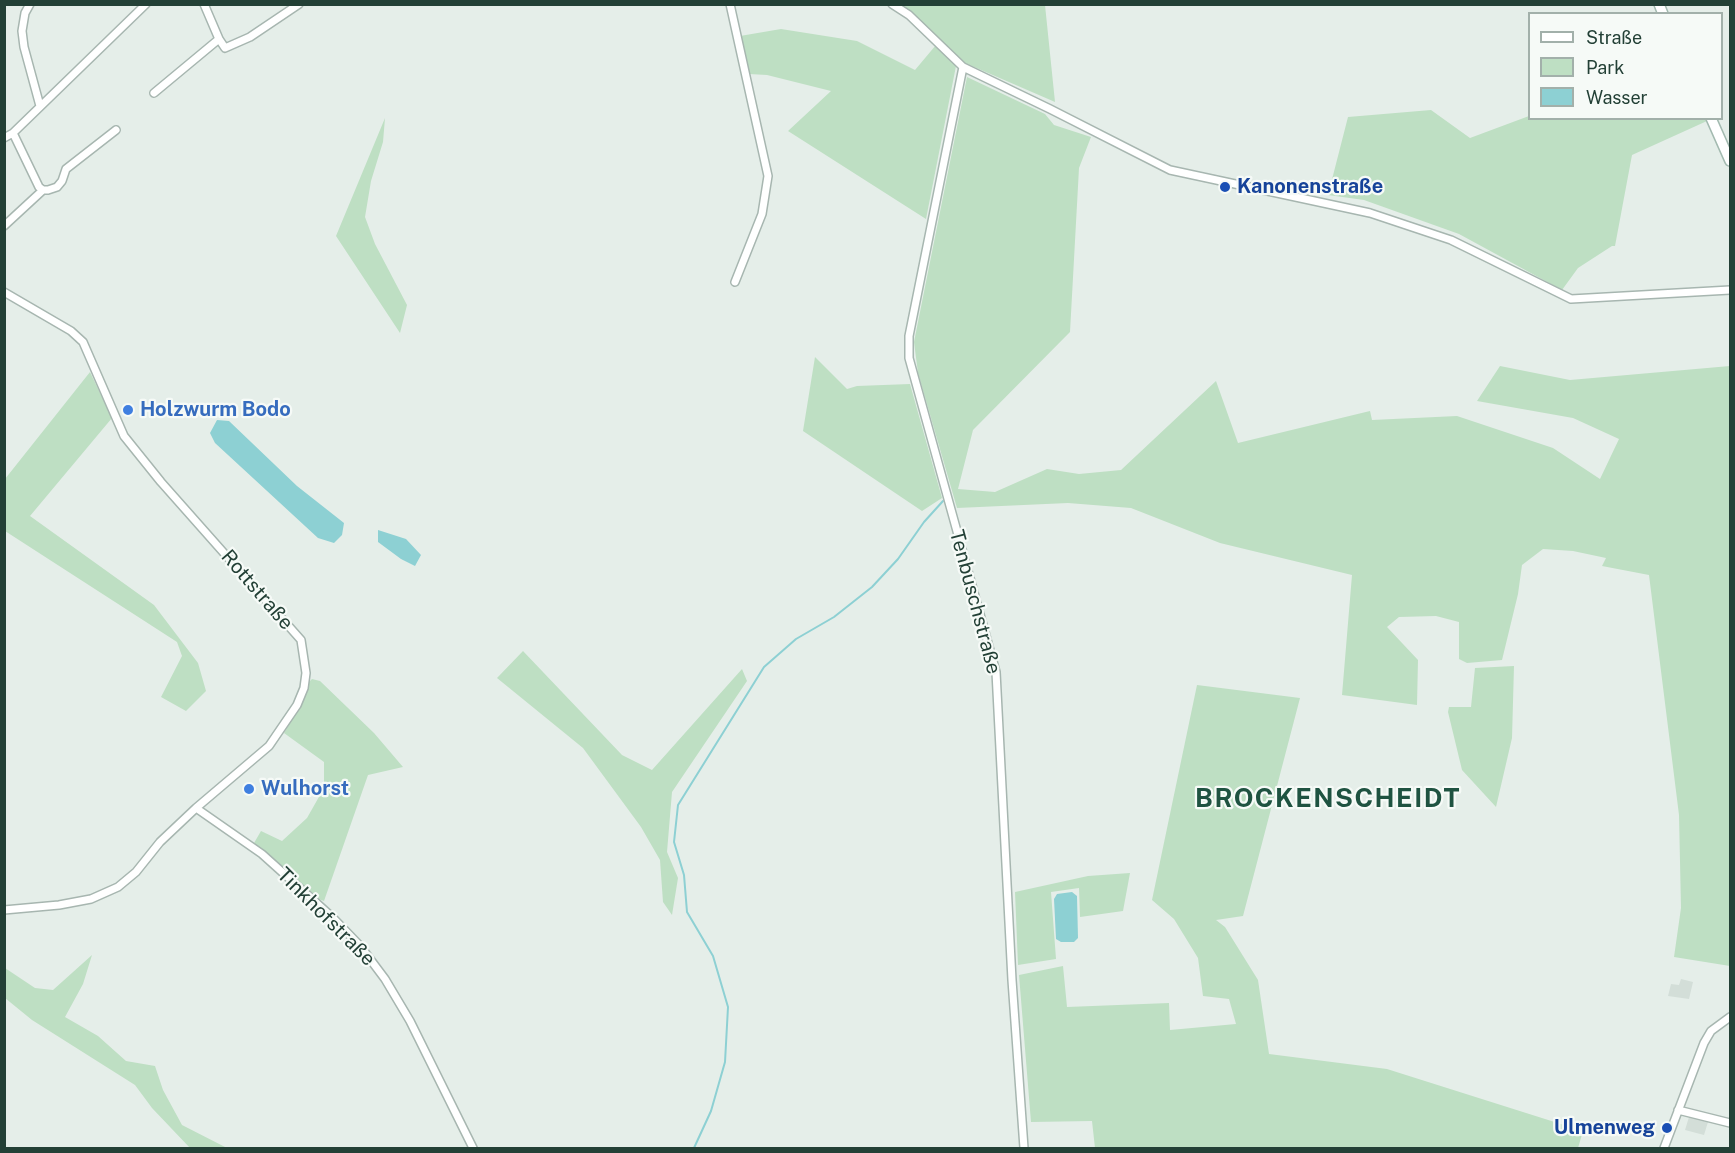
<!DOCTYPE html>
<html>
<head>
<meta charset="utf-8">
<style>
	body { margin:0 }
	#map { position:relative; width:1735px; height:1153px; overflow:hidden; background:#e5eee9; font-family:"Public Sans",sans-serif }
	canvas { display:block }
	.frame { position:absolute; inset:0; border:6px solid #234036; pointer-events:none }
	.legend { position:absolute; left:1528px; top:12px; width:195px; height:108px; box-sizing:border-box; background:#f6faf7; border:2px solid #a2b0aa; margin:0; padding:8px 10px; list-style:none; font-size:18px; color:#234036 }
	.legend li { display:flex; align-items:center; gap:12px; height:30px }
	.legend b { width:30px; border:2px solid #a2b0aa }
</style>
</head>
<body>
<div id="map">
<canvas width="1735" height="1153"></canvas>
<div class="frame"></div>
<ul class="legend">
<li><b style="height:8px;background:#fff"></b>Straße</li>
<li><b style="height:16px;background:#bedfc3"></b>Park</li>
<li><b style="height:16px;background:#8dd0d3"></b>Wasser</li>
</ul>
</div>
<script>
const ctx = document.querySelector('canvas').getContext('2d');
ctx.lineJoin = 'round';
function fill(path, color) {
  ctx.fillStyle = color;
  ctx.fill(path, 'evenodd');
}
function poly(rows) {
  const path = new Path2D();
  for (const r of rows) {
    path.moveTo(r[0], r[1]);
    for (let i = 2; i < r.length; i += 2) path.lineTo(r[i], r[i + 1]);
  }
  return path;
}
function trace(path, color, width, dash) {
  ctx.strokeStyle = color;
  ctx.lineWidth = width;
  ctx.lineCap = dash ? 'butt' : 'round';
  ctx.setLineDash(dash || []);
  ctx.stroke(path);
}
function write(font, color, halo, rows, align = 'center') {
  ctx.font = font + ' "Public Sans",sans-serif';
  ctx.lineWidth = 4.5;
  ctx.setLineDash([]);
  ctx.textBaseline = 'middle';
  ctx.strokeStyle = halo;
  ctx.fillStyle = color;
  for (const [text, x, y, turn = 0] of rows) {
    ctx.save();
    ctx.translate(x, y);
    ctx.rotate((+turn || 0) * Math.PI / 180);
    ctx.textAlign = isNaN(turn) ? turn : align;
    if (halo) ctx.strokeText(text, 0, 0);
    ctx.fillText(text, 0, 0);
    ctx.restore();
  }
}
fill(poly([
	[1681,979,1693,982,1689,999,1668,996,1671,984,1679,985],
	[1689,1117,1708,1122,1704,1135,1685,1130]
]), '#d3ded8');
fill(poly([
	[902,5,1045,5,1055,102,965,63],
	[781,29,857,41,915,70,936,45,956,66,926,219,788,131,831,91,767,75,749,74,740,36],
	[967,77,1045,114,1054,125,1091,137,1079,168,1070,332,973,430,958,489,995,492,1047,469,1079,474,1121,470,1216,381,1238,443,1370,411,1372,420,1457,416,1553,448,1600,479,1619,439,1573,418,1477,401,1500,366,1570,380,1730,366,1730,966,1674,957,1681,908,1679,815,1649,575,1602,566,1606,558,1573,551,1543,549,1522,565,1518,594,1502,660,1467,663,1459,659,1459,622,1436,616,1399,617,1387,627,1418,660,1417,705,1342,695,1352,575,1220,543,1131,508,1068,503,957,508,918,373,914,342],
	[1431,110,1470,138,1529,116,1530,118,1705,118,1707,121,1632,155,1615,246,1612,246,1578,268,1562,290,1459,234,1364,200,1328,195,1348,117],
	[385,118,383,142,371,181,365,217,375,244,407,305,400,333,336,236],
	[815,357,847,389,857,386,910,384,942,498,922,511,803,431],
	[90,372,112,418,30,516,154,605,198,663,206,691,186,711,161,697,182,656,177,642,5,531,5,479],
	[523,651,622,755,652,770,742,669,747,681,672,792,667,852,678,878,672,915,663,902,660,860,641,827,583,748,497,678],
	[1514,666,1512,738,1496,807,1462,770,1448,712,1449,707,1471,707,1475,668],
	[312,679,320,681,374,733,403,767,368,775,324,901,316,898,254,843,261,831,282,841,307,818,324,788,324,762,284,733,301,704,308,683],
	[1197,685,1300,698,1243,916,1216,920,1225,927,1258,980,1269,1054,1387,1069,1583,1131,1578,1148,1095,1148,1092,1121,1031,1122,1019,975,1063,966,1067,1007,1169,1003,1170,1030,1236,1024,1229,999,1203,996,1198,958,1174,919,1152,900],
	[1130,873,1123,911,1080,917,1079,888,1051,892,1056,959,1018,965,1015,892,1088,876],
	[92,955,83,984,65,1017,98,1036,126,1061,155,1066,163,1090,182,1125,227,1148,190,1148,152,1108,135,1085,32,1020,5,998,5,968,35,988,53,990]
]), '#bedfc3');
fill(poly([
	[217,420,229,421,297,486,344,523,342,535,334,543,318,538,215,443,210,433],
	[378,530,406,539,421,555,415,566,401,559,378,542],
	[1072,892,1077,896,1078,938,1074,942,1061,942,1056,939,1054,899,1057,894]
]), '#8dd0d3');
trace(poly([
	[694,1148,711,1111,725,1062,728,1007,713,956,687,912,684,875,674,842,678,805,764,667,796,639,834,617,872,587,898,559,924,522,943,501]
]), '#8dd0d3', 2);
const street = poly([
	[30,4,25,13,22,31,24,47,40,106],
	[730,4,768,176,762,214,735,282],
	[892,4,909,15,963,67,1050,109,1170,170,1370,213,1451,240,1571,299,1730,290],
	[219,39,225,48,250,37,299,4],
	[963,67,909,336,909,358,996,672,1012,980,1024,1148],
	[154,93,219,39,204,4],
	[13,133,39,187,43,190,48,190,57,187,62,181,66,169,116,130],
	[4,138,13,133,146,4],
	[4,226,43,190],
	[4,292,71,331,83,342,124,436,161,482,301,640,306,673,304,688,297,705,269,746,196,808,160,842,136,872,118,887,91,899,59,905,4,910],
	[196,808,262,854,332,917,361,947,385,979,410,1021,473,1148],
	[1678,1110,1730,1123],
	[1664,1148,1704,1043,1711,1031,1730,1017]
]);
const secondary = poly([
	[1659,4,1663,14],
	[1711,118,1730,161]
]);
trace(street, '#a7b6b0', 10);
trace(secondary, '#a3bab0', 12);
trace(street, '#fff', 7);
trace(secondary, '#fff', 9);
for (const [x, y, r, color] of [
	[1225,187,6,"#1a4fb4"],
	[128,410,6,"#3f7fe0"],
	[249,789,6,"#3f7fe0"],
	[1667,1128,6,"#1a4fb4"]
]) {
  const dot = new Path2D();
  dot.arc(x, y, r, 0, 2 * Math.PI);
  ctx.fillStyle = color;
  ctx.fill(dot);
  trace(dot, '#f6faf7', 2);
}
write('bold 20px', '#164399', '#f6faf7', [
	["Kanonenstraße",1237,187],
	["Ulmenweg",1655,1128,"right"]
], 'left');
write('bold 20px', '#366cbe', '#f6faf7', [
	["Holzwurm Bodo",140,410],
	["Wulhorst",261,789]
], 'left');
write('20px', '#234036', '#f6faf7', [
	["Rottstraße",257,590,49],
	["Tenbuschstraße",975,602,75],
	["Tinkhofstraße",326,917,45]
]);
ctx.letterSpacing = '1.5px';
write('bold 26px', '#1f5341', '#f6faf7', [
	["BROCKENSCHEIDT",1328,799]
]);
ctx.letterSpacing = '0px';
</script>
</body>
</html>
